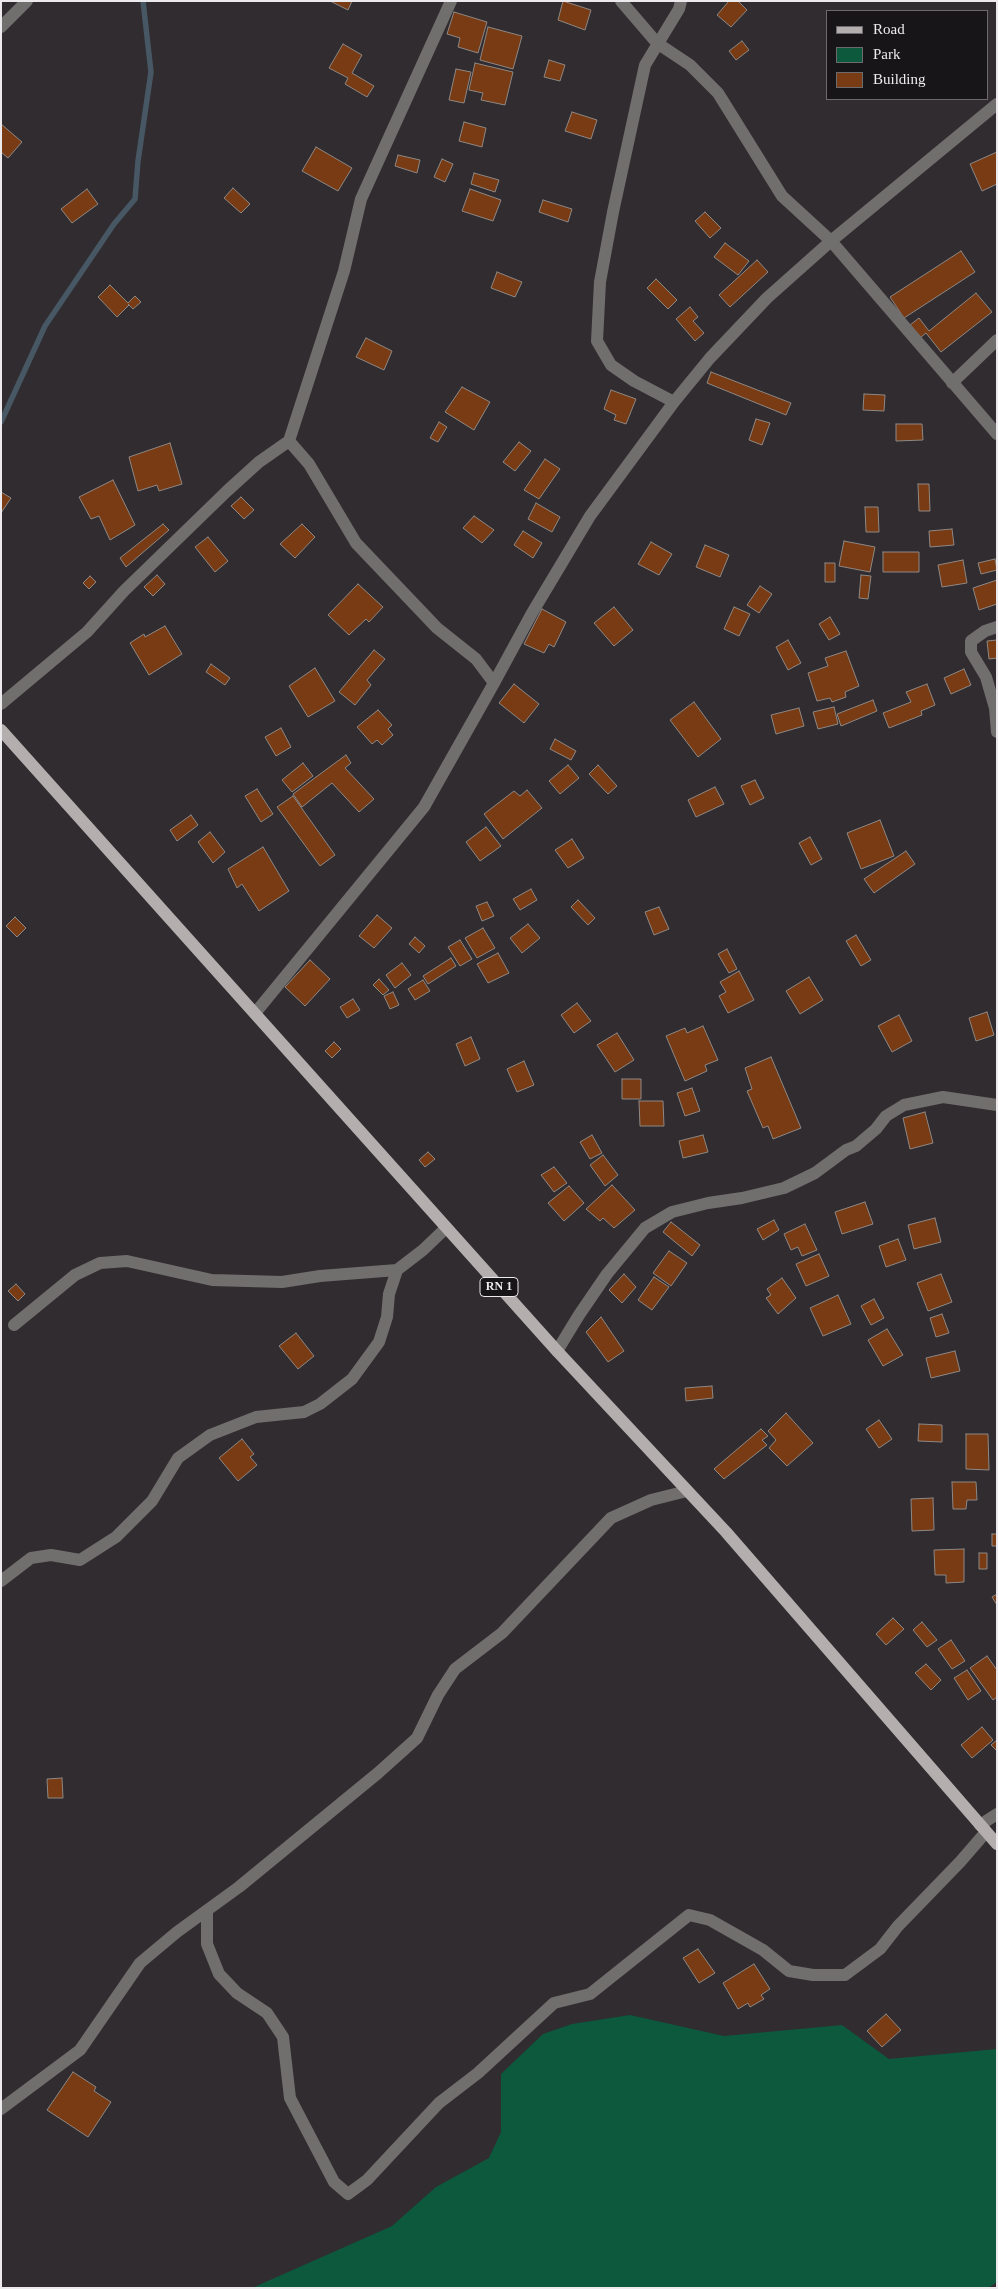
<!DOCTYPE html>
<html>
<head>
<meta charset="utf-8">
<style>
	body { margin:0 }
	#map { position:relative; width:998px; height:2289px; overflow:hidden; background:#302c30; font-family:"Times New Roman",serif }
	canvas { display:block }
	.frame { position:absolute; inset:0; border:2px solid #edeaed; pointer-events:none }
	.legend { position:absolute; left:826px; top:10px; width:162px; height:90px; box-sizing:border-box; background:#171517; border:1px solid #6d6a6d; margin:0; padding:6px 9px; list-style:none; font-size:15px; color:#edeaed }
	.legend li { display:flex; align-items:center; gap:10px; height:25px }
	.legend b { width:25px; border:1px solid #6d6a6d }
</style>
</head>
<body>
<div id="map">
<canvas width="998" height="2289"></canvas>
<div class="frame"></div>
<ul class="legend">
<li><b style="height:6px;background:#b5aeae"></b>Road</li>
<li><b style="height:14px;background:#0c593e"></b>Park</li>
<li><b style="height:14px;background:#783b13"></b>Building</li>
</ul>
</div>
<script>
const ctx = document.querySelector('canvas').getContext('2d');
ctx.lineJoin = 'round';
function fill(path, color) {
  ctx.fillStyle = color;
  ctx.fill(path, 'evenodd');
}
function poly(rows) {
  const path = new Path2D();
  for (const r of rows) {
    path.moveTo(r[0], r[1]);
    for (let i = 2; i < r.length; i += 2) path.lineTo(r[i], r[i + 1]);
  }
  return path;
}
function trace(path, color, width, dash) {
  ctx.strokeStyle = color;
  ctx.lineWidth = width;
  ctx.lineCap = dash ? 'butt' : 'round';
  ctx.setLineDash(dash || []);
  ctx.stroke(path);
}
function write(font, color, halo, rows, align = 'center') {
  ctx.font = font + ' "Times New Roman",serif';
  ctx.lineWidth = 4;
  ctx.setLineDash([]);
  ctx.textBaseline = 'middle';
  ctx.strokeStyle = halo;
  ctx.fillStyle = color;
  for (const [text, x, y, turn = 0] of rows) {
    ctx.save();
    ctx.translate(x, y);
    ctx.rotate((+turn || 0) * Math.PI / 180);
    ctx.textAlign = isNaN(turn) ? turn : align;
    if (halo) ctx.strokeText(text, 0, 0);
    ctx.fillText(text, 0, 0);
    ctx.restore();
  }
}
fill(poly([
	[630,2015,724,2036,842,2025,889,2059,997,2049,997,2282,988,2288,252,2288,392,2226,436,2187,489,2158,501,2132,501,2074,543,2034,572,2024]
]), '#0c593e');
trace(poly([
	[1,422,45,326,114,224,135,199,138,161,151,72,143,1]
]), '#475764', 5.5);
const building = poly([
	[330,1,352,1,348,10,330,1],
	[563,1,591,10,585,30,558,20,563,1],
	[729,1,738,1,747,10,731,27,717,15,729,1],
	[454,12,487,22,478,53,458,47,460,38,447,34,454,12],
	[488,27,522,36,513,69,480,60,488,27],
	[742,41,749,50,736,60,729,51,742,41],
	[343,44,362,55,352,73,374,86,367,97,345,84,348,78,329,68,343,44],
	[549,60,565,65,560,81,544,77,549,60],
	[475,63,513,72,505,105,481,100,483,93,469,90,475,63],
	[456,69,471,72,464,103,449,100,456,69],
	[572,112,597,120,591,139,565,131,572,112],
	[464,122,486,128,482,147,459,141,464,122],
	[1,124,22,142,8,158,1,152,1,124],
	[316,147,352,168,338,191,302,171,316,147],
	[997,152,997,184,982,191,970,164,997,152],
	[398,155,420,160,417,173,395,166,398,155],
	[442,159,453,164,445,182,434,177,442,159],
	[474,173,499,180,495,192,471,184,474,173],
	[233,188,250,204,241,213,224,198,233,188],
	[87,189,98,204,72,223,61,209,87,189],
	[470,189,501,200,493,221,462,211,470,189],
	[543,200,572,209,568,222,539,212,543,200],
	[705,212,721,228,710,238,695,221,705,212],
	[725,243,749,261,738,275,714,257,725,243],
	[961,251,975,272,904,318,890,297,961,251],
	[757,260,768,272,730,307,719,295,757,260],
	[497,272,522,282,515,297,491,288,497,272],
	[656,279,677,300,668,309,647,288,656,279],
	[110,285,128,303,135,296,141,302,133,309,128,304,129,305,117,317,98,297,110,285],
	[976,293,992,312,941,352,926,333,920,338,910,325,919,318,929,331,976,293],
	[690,307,698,317,693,321,704,333,695,341,676,319,690,307],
	[366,338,392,351,384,370,356,357,366,338],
	[711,372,791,403,786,415,707,383,711,372],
	[462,387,490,402,474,430,445,412,462,387],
	[611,390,636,399,626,424,614,420,616,415,604,409,611,390],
	[864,394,885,395,884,411,863,410,864,394],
	[756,419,770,423,762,445,749,440,756,419],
	[439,422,447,427,438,442,430,438,439,422],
	[896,424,922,424,923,440,896,441,896,424],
	[519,442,531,451,515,471,503,462,519,442],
	[170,443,182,484,159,491,157,485,138,491,129,457,170,443],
	[545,459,560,469,539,499,524,490,545,459],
	[113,480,135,525,110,540,99,516,91,519,79,497,113,480],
	[918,484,929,484,930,511,919,511,918,484],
	[1,492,11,498,1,513,1,492],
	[241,497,254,510,244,519,231,506,241,497],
	[536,503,560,517,552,532,528,519,536,503],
	[865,507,878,507,879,532,866,532,865,507],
	[474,516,494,530,482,543,463,528,474,516],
	[163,524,169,530,126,567,120,558,163,524],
	[302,524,315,537,295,558,280,544,302,524],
	[952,529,954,545,930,547,929,531,952,529],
	[523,531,542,543,533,558,514,545,523,531],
	[208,537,228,561,215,572,195,547,208,537],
	[844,541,875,547,870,572,839,566,844,541],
	[651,542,672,554,659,575,638,564,651,542],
	[705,545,729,555,720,577,696,567,705,545],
	[883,552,919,552,919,572,883,572,883,552],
	[995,559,997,570,981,574,978,563,995,559],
	[963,560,967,583,942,587,938,565,963,560],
	[825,563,835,563,835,582,825,582,825,563],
	[157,575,165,584,153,596,144,587,157,575],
	[861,575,871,576,868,599,859,598,861,575],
	[90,576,96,582,89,589,83,583,90,576],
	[997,580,997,604,979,610,973,588,997,580],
	[358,584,383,607,369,622,366,619,349,635,328,615,358,584],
	[760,586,772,594,759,613,747,605,760,586],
	[614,607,633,630,614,646,594,623,614,607],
	[734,607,750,614,739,636,724,629,734,607],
	[542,609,566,622,554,647,549,644,544,653,524,644,542,609],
	[830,617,840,634,829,640,819,624,830,617],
	[165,626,182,654,149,675,130,643,144,634,145,637,165,626],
	[788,640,801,663,788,670,776,647,788,640],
	[997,640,997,658,989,659,987,641,997,640],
	[374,650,385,659,367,680,371,685,355,705,339,692,374,650],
	[846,651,859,686,845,692,846,697,832,702,830,698,817,701,808,673,828,666,825,658,846,651],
	[211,664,230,678,225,685,206,672,211,664],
	[315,668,335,701,308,717,289,686,315,668],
	[964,669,971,685,951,694,944,678,964,669],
	[514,684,539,704,524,723,499,703,514,684],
	[927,684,935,705,921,711,922,715,889,728,883,713,911,702,906,692,927,684],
	[873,700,877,711,841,726,837,714,873,700],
	[694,702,721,739,698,757,670,720,694,702],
	[834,707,838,724,818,729,813,712,834,707],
	[799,708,804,726,776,734,771,715,799,708],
	[378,710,392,725,388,729,393,735,382,745,377,740,372,744,357,727,378,710],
	[281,728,291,747,276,756,265,737,281,728],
	[555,739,576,751,571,760,550,749,555,739],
	[346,755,351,763,345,768,374,799,359,812,332,783,302,807,293,794,346,755],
	[303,763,313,776,292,792,282,780,303,763],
	[568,765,579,778,560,794,549,781,568,765],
	[598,765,617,786,608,794,589,774,598,765],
	[755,780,764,798,750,805,741,786,755,780],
	[715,787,724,804,696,817,688,800,715,787],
	[257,789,273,814,261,822,245,796,257,789],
	[527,790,542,808,503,839,484,814,514,791,520,796,527,790],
	[293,796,335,855,320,866,277,807,293,796],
	[191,815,198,825,177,841,170,830,191,815],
	[880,820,894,856,861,869,847,833,880,820],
	[486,827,501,846,480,861,466,842,486,827],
	[210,832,225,852,213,863,198,842,210,832],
	[810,837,822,859,811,865,799,843,810,837],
	[572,839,584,858,568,868,555,850,572,839],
	[263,847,289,891,259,911,242,884,237,888,228,869,263,847],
	[906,851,915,864,874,893,864,879,906,851],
	[531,889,537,900,520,910,513,899,531,889],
	[578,900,595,918,588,925,571,907,578,900],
	[487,902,494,916,482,921,476,906,487,902],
	[659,907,669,929,654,935,645,912,659,907],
	[377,915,392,928,374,948,359,936,377,915],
	[15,917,26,928,17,937,6,926,15,917],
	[528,924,540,938,522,953,510,938,528,924],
	[483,928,495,948,477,958,465,938,483,928],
	[856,935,871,960,861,966,846,941,856,935],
	[415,937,425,946,419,953,409,944,415,937],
	[460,940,472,959,460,966,448,947,460,940],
	[727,949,737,969,729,973,718,954,727,949],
	[498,953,509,973,488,983,477,964,498,953],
	[451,958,456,966,428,984,423,976,451,958],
	[310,960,330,979,305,1006,285,987,310,960],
	[402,963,411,975,395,988,386,975,402,963],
	[739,971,754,1000,728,1013,719,996,726,992,720,982,739,971],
	[809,977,823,1000,800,1014,786,991,809,977],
	[379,979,389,990,383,995,373,985,379,979],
	[423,980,430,991,415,1000,408,989,423,980],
	[393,992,399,1005,390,1009,384,996,393,992],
	[353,999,360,1010,347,1018,340,1007,353,999],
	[577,1003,591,1021,574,1033,561,1015,577,1003],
	[987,1012,994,1035,976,1041,969,1018,987,1012],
	[899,1015,912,1041,892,1052,878,1026,899,1015],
	[703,1026,718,1060,705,1065,707,1071,685,1081,666,1036,685,1028,687,1033,703,1026],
	[617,1033,634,1060,615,1072,597,1045,617,1033],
	[471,1037,480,1059,465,1066,456,1044,471,1037],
	[334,1042,341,1049,332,1058,325,1051,334,1042],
	[771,1057,801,1128,773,1139,768,1126,763,1128,747,1091,752,1089,745,1068,771,1057],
	[524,1061,534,1085,517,1092,507,1069,524,1061],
	[622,1079,641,1079,641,1099,622,1099,622,1079],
	[692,1088,700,1111,685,1116,677,1093,692,1088],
	[639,1101,663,1101,664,1126,640,1126,639,1101],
	[925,1112,933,1143,910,1149,903,1118,925,1112],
	[592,1135,602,1153,590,1159,580,1142,592,1135],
	[703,1135,708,1152,683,1158,679,1141,703,1135],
	[428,1152,435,1159,425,1167,419,1160,428,1152],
	[603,1155,618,1175,605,1186,590,1165,603,1155],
	[554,1167,567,1183,554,1192,541,1175,554,1167],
	[612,1185,635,1210,614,1228,603,1218,600,1221,586,1209,612,1185],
	[569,1186,584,1203,564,1221,548,1203,569,1186],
	[865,1202,873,1224,842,1234,835,1212,865,1202],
	[935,1218,941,1242,914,1249,908,1225,935,1218],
	[774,1220,779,1230,763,1240,757,1229,774,1220],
	[671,1222,700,1245,692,1256,663,1232,671,1222],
	[805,1224,817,1250,802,1256,798,1247,791,1250,784,1234,805,1224],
	[898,1239,906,1260,886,1267,879,1246,898,1239],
	[669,1251,687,1263,671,1286,653,1273,669,1251],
	[819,1254,829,1276,806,1286,796,1264,819,1254],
	[624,1274,636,1287,622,1303,609,1290,624,1274],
	[941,1274,952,1302,928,1311,917,1283,941,1274],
	[654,1277,669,1287,652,1310,638,1300,654,1277],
	[782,1278,796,1298,778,1314,766,1298,771,1295,767,1289,782,1278],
	[16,1284,25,1294,18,1301,8,1291,16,1284],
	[838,1295,851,1324,823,1336,810,1308,838,1295],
	[874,1299,884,1318,871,1325,861,1306,874,1299],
	[942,1314,949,1333,936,1337,930,1318,942,1314],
	[601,1317,624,1351,608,1362,586,1332,601,1317],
	[887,1329,903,1355,883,1366,868,1340,887,1329],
	[296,1333,314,1356,298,1369,279,1346,296,1333],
	[955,1351,960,1371,931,1378,926,1358,955,1351],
	[712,1386,713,1398,686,1401,685,1388,712,1386],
	[786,1413,813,1443,787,1466,769,1448,776,1440,768,1431,786,1413],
	[879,1420,892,1439,879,1448,866,1429,879,1420],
	[919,1424,942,1425,942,1442,918,1441,919,1424],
	[761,1429,768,1436,762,1440,767,1445,724,1479,714,1469,761,1429],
	[966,1434,988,1434,989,1470,966,1469,966,1434],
	[242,1439,254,1454,250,1457,257,1465,238,1481,219,1458,242,1439],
	[952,1482,976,1482,977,1500,967,1500,966,1509,953,1509,952,1482],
	[933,1498,934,1530,912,1531,911,1499,933,1498],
	[992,1534,997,1534,997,1546,992,1546,992,1534],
	[964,1549,964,1582,946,1583,946,1575,935,1575,934,1550,964,1549],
	[979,1553,987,1553,987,1569,979,1569,979,1553],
	[997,1594,997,1605,992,1597,997,1594],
	[893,1618,904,1629,886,1645,876,1634,893,1618],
	[922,1622,937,1640,927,1647,913,1630,922,1622],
	[951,1640,965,1661,952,1669,938,1649,951,1640],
	[987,1656,997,1670,997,1697,993,1700,970,1668,987,1656],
	[926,1664,941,1680,931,1690,915,1673,926,1664],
	[967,1670,981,1691,968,1700,954,1678,967,1670],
	[982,1727,993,1740,972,1758,961,1745,982,1727],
	[997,1740,997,1751,991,1745,997,1740],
	[62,1778,63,1798,48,1798,47,1779,62,1778],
	[698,1949,715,1973,699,1983,683,1958,698,1949],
	[754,1964,770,1989,761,1995,764,1999,750,2007,748,2003,738,2009,723,1983,754,1964],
	[886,2014,901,2030,882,2047,867,2031,886,2014],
	[73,2072,96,2087,94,2091,111,2102,88,2137,47,2110,73,2072]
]);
fill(building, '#783b13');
trace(building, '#8e8885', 1);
trace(poly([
	[621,1,657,43,690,65,718,93,782,196,831,241,997,434],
	[1,27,27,1],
	[952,383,997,340],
	[674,402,634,381,611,365,597,341,600,282,613,212,645,65,679,9,681,1],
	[289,441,309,464,356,543,437,628,476,659,494,683],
	[997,627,985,631,971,641,971,652,986,677,995,708,997,732],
	[1,704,87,632,124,591,227,491,259,462,289,441,344,271,361,199,451,1],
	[256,1012,424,807,494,683,532,613,590,516,674,402,710,358,767,298,831,241,997,104],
	[14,1325,75,1275,100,1263,127,1261,212,1280,282,1282,320,1276,397,1270,423,1250,446,1228],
	[557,1351,579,1315,607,1274,645,1228,672,1212,708,1203,742,1198,784,1188,815,1173,846,1150,856,1146,876,1129,886,1116,904,1105,943,1097,997,1105],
	[1,1581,31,1558,51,1555,80,1560,116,1537,152,1501,178,1458,210,1435,256,1417,304,1412,320,1404,352,1379,379,1342,387,1317,389,1294,397,1270],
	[980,1825,997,1814],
	[207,1911,207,1944,219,1974,237,1993,267,2013,283,2037,290,2098,334,2182,348,2194,367,2180,439,2103,478,2073,554,2003,590,1994,689,1915,710,1920,763,1950,789,1971,813,1975,845,1975,880,1949,898,1926,960,1862,986,1832],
	[1,2109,80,2050,140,1963,177,1932,239,1887,378,1773,417,1738,438,1695,455,1669,502,1633,611,1518,651,1500,687,1491]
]), '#716e6e', 12);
trace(poly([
	[1,730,557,1351,726,1532,997,1844]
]), '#b5aeae', 12);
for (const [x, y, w] of [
	[499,1287,38]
]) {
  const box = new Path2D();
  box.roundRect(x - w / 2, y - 9.5, w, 19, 4);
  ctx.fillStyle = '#171517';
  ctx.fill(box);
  trace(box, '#edeaed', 1);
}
write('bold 12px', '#edeaed', null, [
	["RN 1",499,1287]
]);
</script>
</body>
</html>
